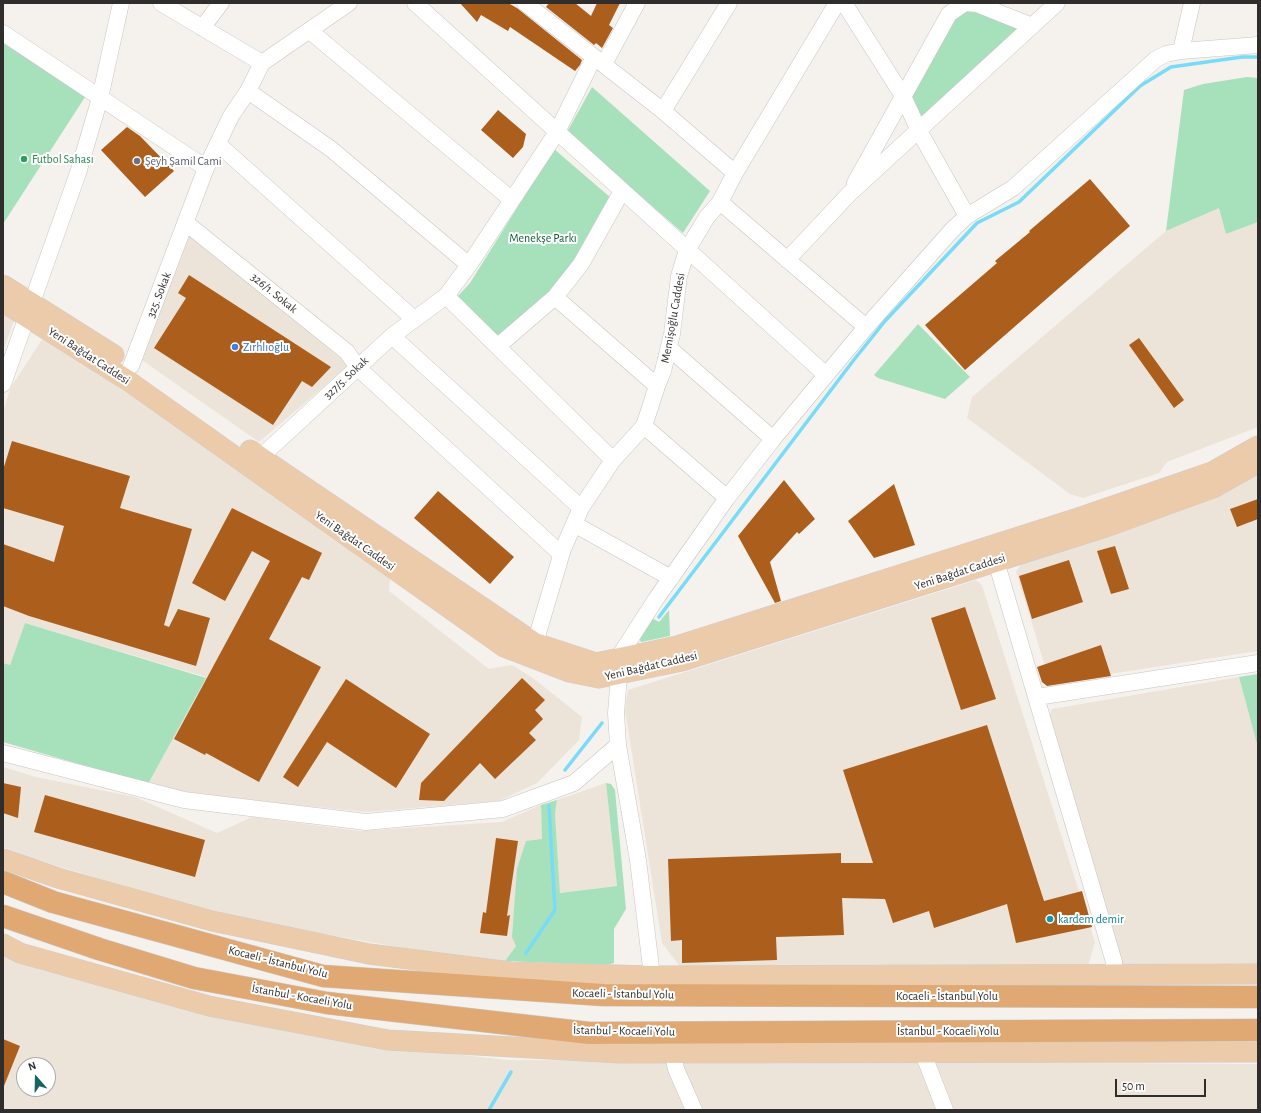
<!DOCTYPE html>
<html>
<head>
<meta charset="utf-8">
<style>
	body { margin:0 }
	#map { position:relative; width:1261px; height:1113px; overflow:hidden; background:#f5f1ed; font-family:"Alegreya Sans",sans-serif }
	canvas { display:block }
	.frame { position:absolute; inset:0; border:4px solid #302e2d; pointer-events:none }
	.north { position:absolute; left:16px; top:1057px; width:40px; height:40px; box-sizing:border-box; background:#fff; border:1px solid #acabab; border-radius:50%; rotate:340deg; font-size:11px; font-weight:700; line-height:16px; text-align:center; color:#302e2d }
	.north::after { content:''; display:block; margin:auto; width:14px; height:18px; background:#156462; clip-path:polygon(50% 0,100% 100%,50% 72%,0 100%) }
	.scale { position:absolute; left:1115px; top:1079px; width:91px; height:18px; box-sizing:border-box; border:2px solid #302e2d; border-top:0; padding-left:5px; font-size:12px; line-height:14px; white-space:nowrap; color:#302e2d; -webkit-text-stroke:3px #fff; paint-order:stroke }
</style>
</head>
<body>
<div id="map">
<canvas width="1261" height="1113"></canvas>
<div class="frame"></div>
<div class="north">N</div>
<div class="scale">50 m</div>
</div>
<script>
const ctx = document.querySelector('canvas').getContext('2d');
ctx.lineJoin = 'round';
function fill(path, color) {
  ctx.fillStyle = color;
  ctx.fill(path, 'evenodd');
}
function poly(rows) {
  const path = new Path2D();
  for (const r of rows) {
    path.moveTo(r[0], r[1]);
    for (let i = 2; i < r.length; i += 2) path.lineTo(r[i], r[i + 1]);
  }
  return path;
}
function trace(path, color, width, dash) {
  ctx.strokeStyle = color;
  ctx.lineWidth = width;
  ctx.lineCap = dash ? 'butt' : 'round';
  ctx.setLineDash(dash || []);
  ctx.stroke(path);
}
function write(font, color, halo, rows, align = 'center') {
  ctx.font = font + ' "Alegreya Sans",sans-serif';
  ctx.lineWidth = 4;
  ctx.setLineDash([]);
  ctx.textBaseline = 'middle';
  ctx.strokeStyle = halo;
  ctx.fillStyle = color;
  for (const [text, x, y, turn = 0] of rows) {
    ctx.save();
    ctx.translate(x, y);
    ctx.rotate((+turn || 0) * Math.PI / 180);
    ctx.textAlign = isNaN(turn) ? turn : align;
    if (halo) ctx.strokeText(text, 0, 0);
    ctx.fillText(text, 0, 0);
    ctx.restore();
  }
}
fill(poly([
	[1220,207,1226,234,1258,222,1258,427,1167,462,1159,473,1083,498,1070,494,967,418,972,397,1166,231],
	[190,235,349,365,259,442,139,358],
	[3,311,15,318,3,351],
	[45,335,390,578,389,591,489,669,512,665,533,678,582,717,579,740,537,783,499,801,366,812,196,795,148,784,206,677,25,623,10,665,3,663,3,411,11,387],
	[1258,475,1258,651,1065,681,1046,669,1016,572,1022,562,1217,495],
	[976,580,982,585,1095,942,1088,966,682,969,662,943,625,710,628,690],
	[1239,677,1258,748,1258,966,1128,967,1121,963,1048,721,1052,709],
	[3,767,36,777,135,797,217,833,252,817,359,831,502,822,541,805,545,907,505,961,426,952,228,917,27,857,3,847],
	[606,783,617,886,560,893,555,814,557,800],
	[3,950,41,970,348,1042,507,1060,1258,1064,1258,1110,3,1110],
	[24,1065,48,1065,48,1089,24,1089]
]), '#ece4d9');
fill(poly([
	[967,10,975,10,1018,29,922,117,911,95,954,19],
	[3,41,87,94,3,224],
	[1247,77,1258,78,1258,222,1226,234,1219,208,1166,231,1184,90,1203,84],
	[592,87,710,191,683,233,567,132],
	[554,149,611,198,576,260,551,294,499,337,458,296,470,283],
	[918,324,970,377,945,399,878,378,874,375],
	[669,610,670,636,641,642,640,640,642,631,650,617,659,622],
	[25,623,206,678,148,784,3,742,3,663,10,665],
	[1258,674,1258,748,1239,677],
	[606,783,611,784,615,790,626,909,614,929,614,963,606,965,505,961,516,946,512,937,517,869,526,841,542,839,541,805,557,800,555,814,560,893,617,886]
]), '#a7e1bc');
trace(poly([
	[659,617,853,361,885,321,977,223,1019,202,1140,86,1171,67,1242,57,1258,57],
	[565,770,602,723],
	[526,953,555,910,549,806],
	[489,1110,511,1072]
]), '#78dbf7', 3.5);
fill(poly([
	[460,3,508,3,517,8,582,60,580,65,575,71,510,27,508,31,481,15,477,22],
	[549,3,575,3,591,16,597,3,620,3,609,25,613,28,602,48,596,43,594,45,546,7],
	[498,110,526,134,523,147,513,158,481,130],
	[127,127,140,136,174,171,145,197,101,150],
	[1090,179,1130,226,965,370,925,325,997,263,995,261,1030,232,1029,231],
	[189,275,331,367,312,387,302,381,273,425,154,348,186,298,178,293],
	[1139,338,1184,400,1174,408,1129,345],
	[12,441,130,476,120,508,192,529,164,625,169,627,178,609,210,618,196,666,29,616,3,606,3,544,54,562,64,526,3,508,3,470],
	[784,480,815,519,799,534,797,532,770,562,781,601,775,603,738,536],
	[894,484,915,545,874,558,848,521],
	[438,491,514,557,490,584,414,518],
	[1258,499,1258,519,1237,527,1230,509],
	[232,508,322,553,309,580,302,577,269,639,321,667,259,782,206,753,205,755,174,739,270,561,252,551,225,601,192,583],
	[1115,546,1129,589,1111,594,1097,551],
	[1069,560,1083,602,1032,619,1019,576],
	[965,607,996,699,961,710,931,618],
	[1101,645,1111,676,1047,686,1042,682,1037,667],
	[522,678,545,700,535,710,543,719,529,733,536,740,495,779,480,763,444,801,419,800,421,783],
	[346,679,430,734,396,788,327,742,298,787,283,777],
	[987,725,1044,901,1082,891,1092,927,1016,943,1007,904,934,928,929,911,893,923,885,899,842,898,844,935,776,937,777,960,682,963,682,940,671,941,668,859,841,853,841,863,873,863,843,770],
	[3,783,21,787,18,818,3,813],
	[45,795,205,840,195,877,34,832],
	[496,838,518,841,507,916,510,915,507,936,480,933,483,912,486,913],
	[3,1039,20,1046,4,1086,3,1086]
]), '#ac5f1d');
const minor = poly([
	[161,3,262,63],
	[415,3,826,375],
	[525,3,663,111,735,173],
	[844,3,903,96,919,131,967,216],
	[202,28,221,3],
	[310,31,512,200],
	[3,33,206,168],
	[1181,51,1258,45],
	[604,64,637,3],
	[248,91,331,149,469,265],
	[663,111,729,3],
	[218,144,414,319],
	[855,183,949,14,965,3,977,4,1032,26],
	[720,202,866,327],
	[186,223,347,352,358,368,561,554],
	[787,260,849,194,1057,3],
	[446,296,613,460],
	[555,297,657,386],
	[392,336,581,508],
	[498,346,555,297,581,264,622,191],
	[669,348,773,439],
	[131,366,206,168,231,116,248,91,262,63,349,3],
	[3,384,78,173,100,98,121,3],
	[644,426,727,498],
	[253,464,392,336,446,296,469,265,557,132,594,57],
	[574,524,671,578],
	[996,561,1114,962,1113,976],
	[535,643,563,549,581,508,613,460,644,426,657,386,663,371,672,334,679,276,687,250,707,217,720,202,735,173,837,3],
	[1037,697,1258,663],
	[3,753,184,800,366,822,503,809,574,783,618,745],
	[652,976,638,860,618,745,616,713,619,675,618,658,656,599,727,498,773,439,866,327,952,230,967,216,1013,188,1156,59,1166,54,1181,51,1192,3],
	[923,1053,945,1110],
	[673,1054,676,1069,694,1110]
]);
const major = poly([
	[3,285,114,355],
	[3,302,127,380,504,647,569,672,599,678,682,661,1106,527,1213,488,1258,463],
	[250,450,535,643,596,663,677,646,1078,518,1212,472,1258,446],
	[3,859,58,878,212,921,369,954,511,972,652,976,1258,974],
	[3,944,20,953,209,1006,388,1040,620,1053,1258,1052]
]);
const highway = poly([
	[3,882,53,902,323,976,603,995,1258,997],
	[3,916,99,949,194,978,327,1003,589,1033,1258,1030]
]);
trace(minor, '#c8c5c0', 17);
trace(major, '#cdcdcd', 21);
trace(highway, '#cdcdcd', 23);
trace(minor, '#fff', 16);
trace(major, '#eccbab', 20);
trace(highway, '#e0a973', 22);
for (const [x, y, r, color] of [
	[24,159,4,"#2e9e5b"],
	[137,161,4,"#6b7280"],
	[235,347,4,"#3f7fe0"],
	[1050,919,4,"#0f9aa8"]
]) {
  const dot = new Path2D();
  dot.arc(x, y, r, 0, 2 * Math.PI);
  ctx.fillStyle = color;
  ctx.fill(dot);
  trace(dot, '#fff', 1.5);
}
write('12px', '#27864d', '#fff', [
	["Futbol Sahası",32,159]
], 'left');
write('12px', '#5b616d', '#fff', [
	["Şeyh Şamil Cami",145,161]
], 'left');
write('12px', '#0e5b37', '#fff', [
	["Menekşe Parkı",543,238]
]);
write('12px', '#302e2d', '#fff', [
	["326/1. Sokak",274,293,39],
	["325. Sokak",159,295,-69],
	["Memişoğlu Caddesi",673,318,-80],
	["Yeni Bağdat Caddesi",89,356,33],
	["327/5. Sokak",346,378,-43],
	["Yeni Bağdat Caddesi",355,541,35],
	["Yeni Bağdat Caddesi",960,572,-18],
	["Yeni Bağdat Caddesi",651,666,-13],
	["Kocaeli - İstanbul Yolu",278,962,14],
	["Kocaeli - İstanbul Yolu",623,994,1],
	["Kocaeli - İstanbul Yolu",947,996],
	["İstanbul - Kocaeli Yolu",302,997,10],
	["İstanbul - Kocaeli Yolu",624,1031,1],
	["İstanbul - Kocaeli Yolu",948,1031]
]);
write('12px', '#366cbe', '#fff', [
	["Zırhlıoğlu",243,347]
], 'left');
write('12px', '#0d838f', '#fff', [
	["kardem demir",1058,919]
], 'left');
</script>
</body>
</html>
